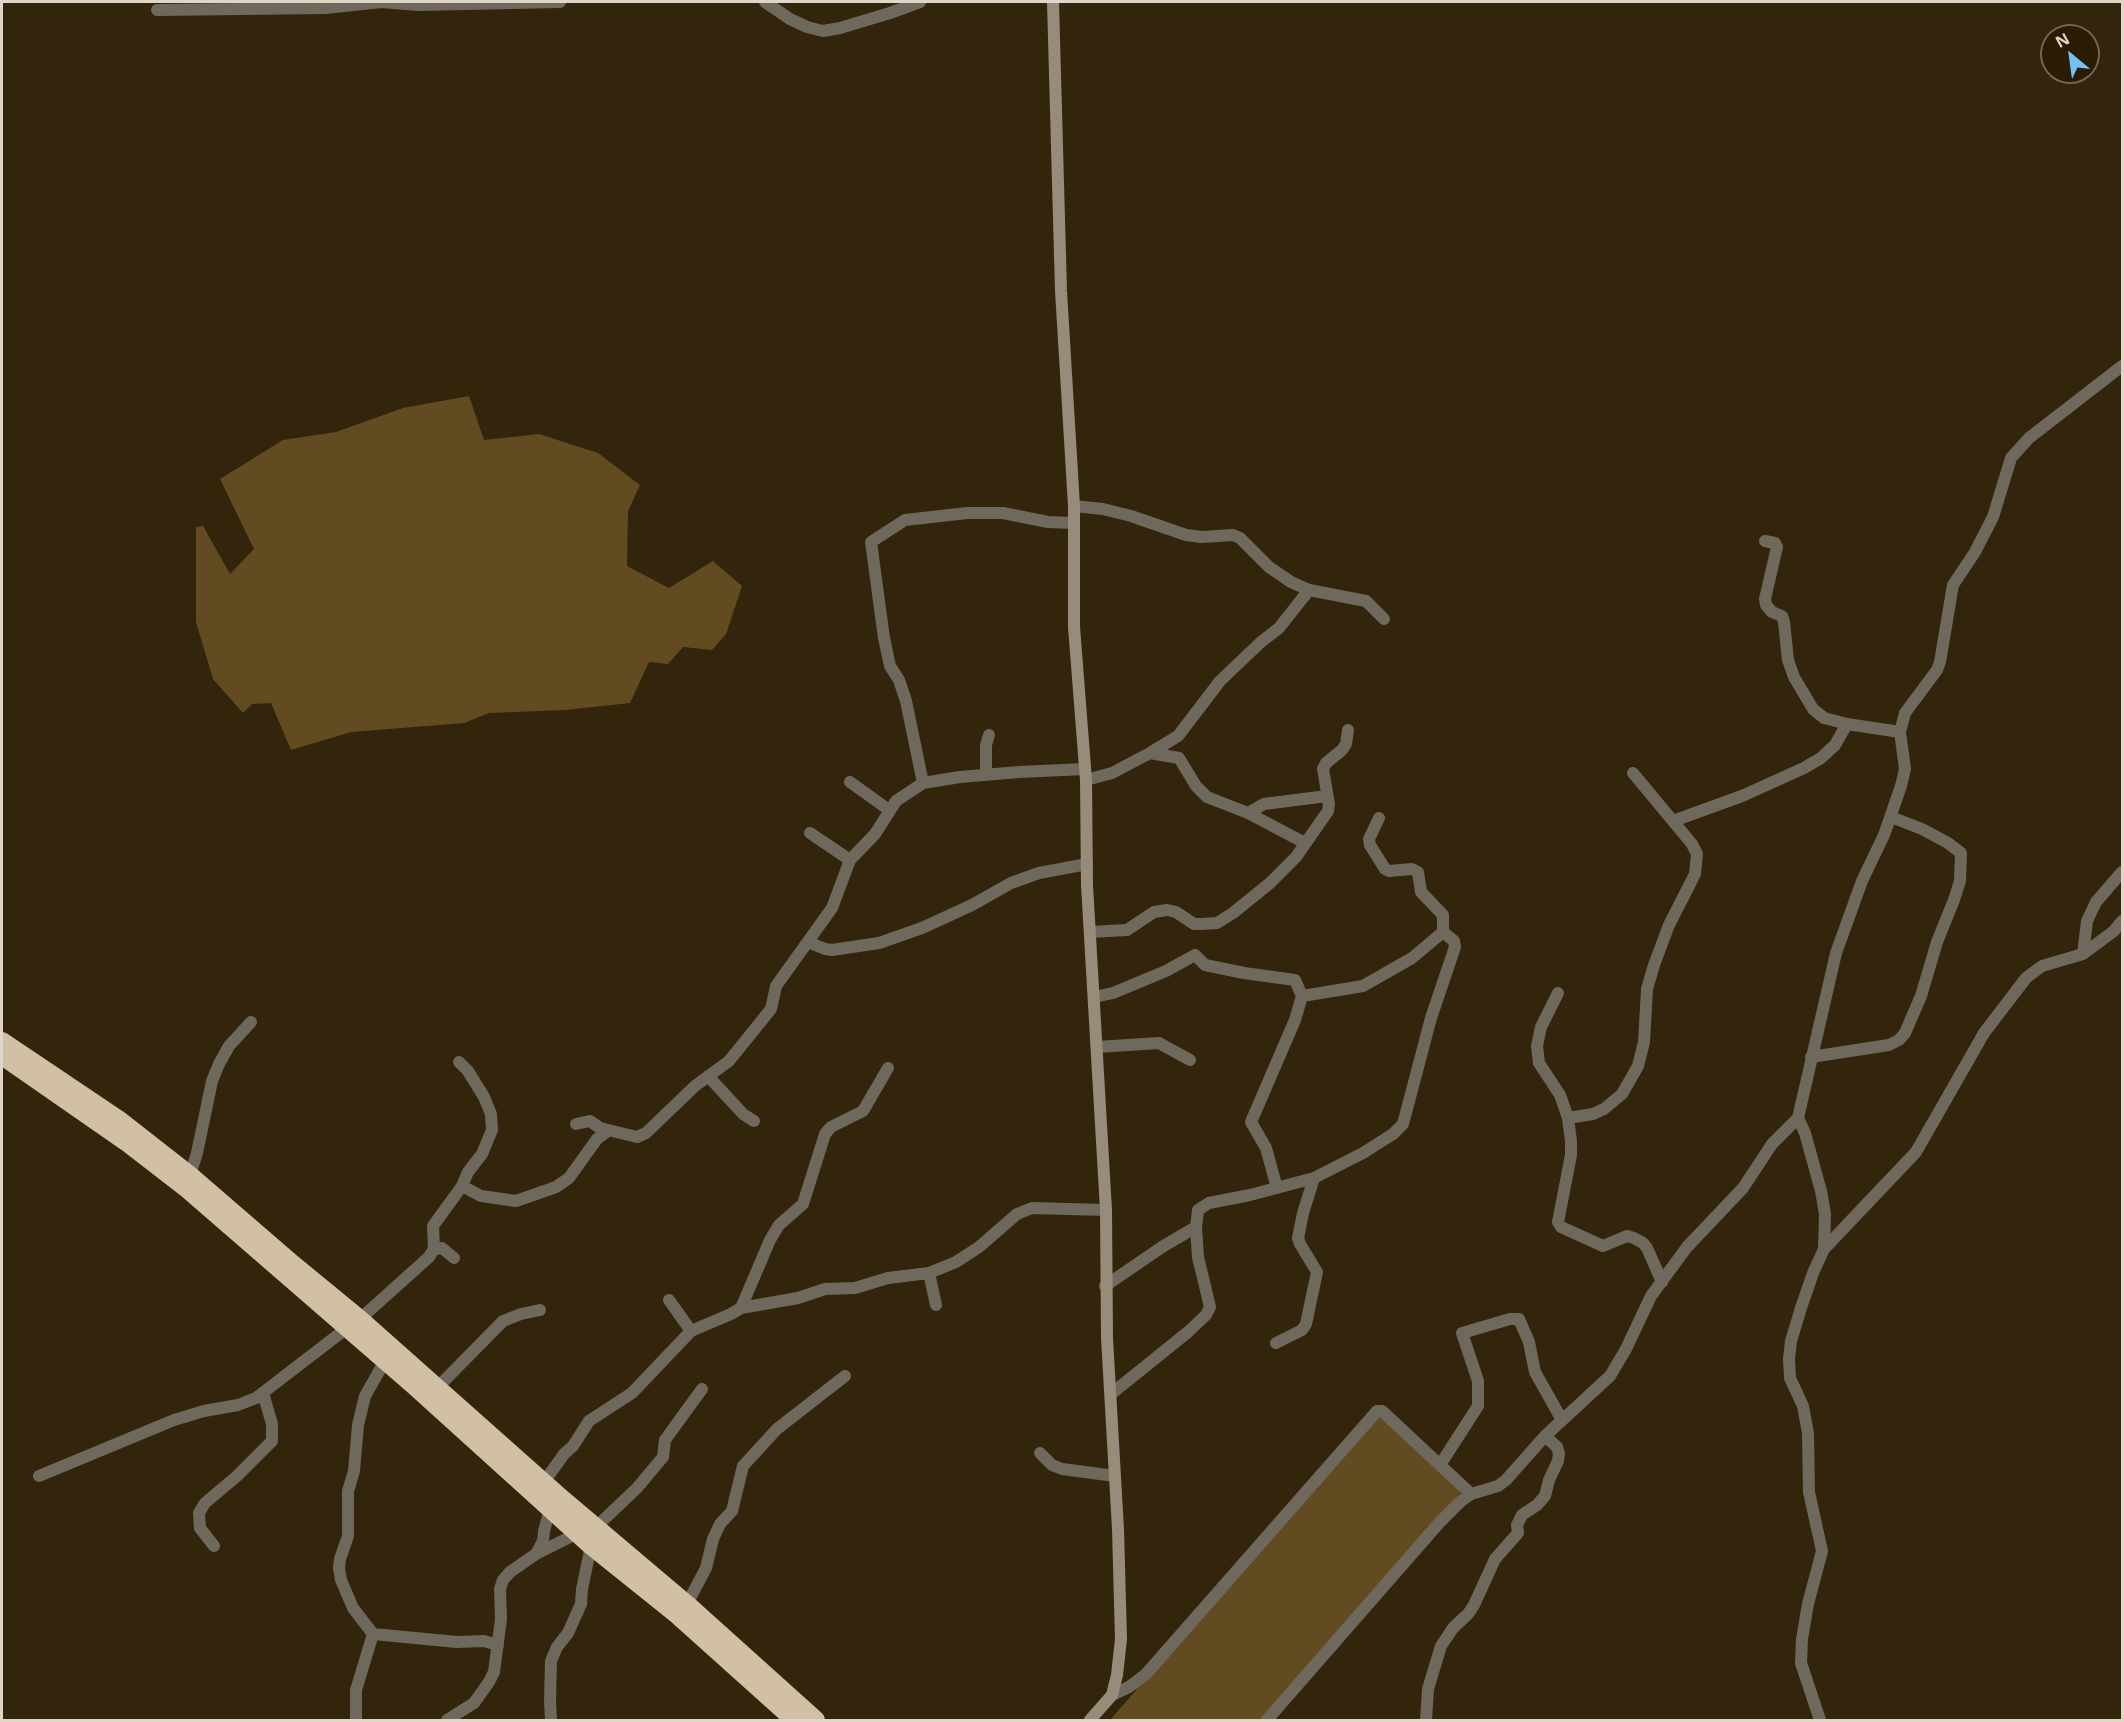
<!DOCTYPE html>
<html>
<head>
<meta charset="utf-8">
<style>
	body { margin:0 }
	#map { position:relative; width:2124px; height:1722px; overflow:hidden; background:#33250c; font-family:"Noto Sans",sans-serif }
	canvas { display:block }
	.frame { position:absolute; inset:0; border:3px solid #dfd6c7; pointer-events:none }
	.north { position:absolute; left:2040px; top:24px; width:60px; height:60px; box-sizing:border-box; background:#291c03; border:2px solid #726651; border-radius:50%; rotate:331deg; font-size:16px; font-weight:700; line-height:24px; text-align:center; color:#dfd6c7 }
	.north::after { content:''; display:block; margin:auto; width:21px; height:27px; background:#73c1f5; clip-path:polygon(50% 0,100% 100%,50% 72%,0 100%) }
</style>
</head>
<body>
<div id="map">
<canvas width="2124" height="1722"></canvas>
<div class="frame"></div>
<div class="north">N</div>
</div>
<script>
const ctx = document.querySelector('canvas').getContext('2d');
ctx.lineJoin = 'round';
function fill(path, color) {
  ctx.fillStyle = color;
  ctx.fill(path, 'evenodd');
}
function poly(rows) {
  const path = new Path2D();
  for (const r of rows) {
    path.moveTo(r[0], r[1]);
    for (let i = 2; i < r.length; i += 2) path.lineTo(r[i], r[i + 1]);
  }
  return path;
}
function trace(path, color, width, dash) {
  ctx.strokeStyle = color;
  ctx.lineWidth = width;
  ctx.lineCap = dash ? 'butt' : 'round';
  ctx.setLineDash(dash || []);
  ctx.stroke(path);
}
fill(poly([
	[469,396,484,440,539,434,598,453,640,485,628,511,627,566,669,588,713,561,742,586,726,634,712,650,683,647,668,664,649,662,630,703,565,710,489,713,464,723,351,732,291,750,271,703,252,704,243,713,213,679,196,622,196,527,203,526,230,574,254,549,220,479,283,440,336,432,403,408],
	[1384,1407,1468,1484,1262,1720,1110,1720]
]), '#634b21');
trace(poly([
	[765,2,790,19,807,27,823,31,840,28,890,13,920,2],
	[157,10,326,8,381,2,418,5,560,2],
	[1074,506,1103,509,1131,516,1186,535,1202,537,1233,535,1240,538,1269,567,1291,582,1309,590,1366,601,1384,619],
	[1765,541,1775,543,1777,547,1765,599,1766,605,1772,612,1782,616,1784,622,1788,660,1794,677,1813,709,1824,718,1847,724],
	[1150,753,1179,758,1196,786,1207,797,1248,813,1305,843],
	[986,775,986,745,989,735],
	[1086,780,1112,773,1150,753,1178,736,1220,681,1261,642,1279,628,1309,590],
	[850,782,889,810],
	[923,783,906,701,899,680,890,666,884,638,871,542,905,520,967,513,1003,513,1048,522,1074,523],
	[1248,813,1264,804,1327,796],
	[1673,821,1742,796,1804,768,1821,758,1835,745,1847,724,1900,732],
	[810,833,850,860],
	[1090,932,1127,930,1154,912,1167,910,1176,912,1194,924,1201,924,1217,923,1233,913,1270,883,1296,857,1328,811,1329,804,1323,769,1326,763,1342,750,1346,744,1348,730],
	[808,942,825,949,832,950,879,943,922,928,972,905,1011,883,1039,873,1087,864],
	[2083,954,2087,921,2096,902,2122,872],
	[1558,993,1541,1027,1537,1046,1539,1063,1560,1095,1568,1118,1571,1141,1571,1155,1558,1222,1561,1227,1603,1246,1627,1236,1634,1238,1643,1243,1647,1248,1662,1282],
	[1302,996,1363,986,1412,958,1443,932,1443,915,1421,892,1418,872,1412,869,1389,871,1385,869,1370,845,1369,839,1379,818],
	[1094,997,1113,993,1166,971,1195,955,1205,965,1244,973,1295,980,1302,996,1295,1020,1251,1122,1266,1148,1277,1188],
	[1097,1047,1159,1043,1190,1060],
	[1811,1057,1889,1045,1899,1040,1905,1033,1921,996,1937,942,1954,900,1960,881,1961,853,1948,843,1922,829,1891,817],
	[708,1076,743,1114,754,1121],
	[1568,1118,1593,1114,1604,1109,1622,1094,1638,1066,1644,1042,1647,989,1654,965,1669,925,1695,874,1697,854,1692,844,1633,773],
	[1798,1118,1805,1133,1821,1191,1825,1214,1824,1249,1813,1273,1801,1308,1791,1341,1789,1359,1790,1378,1803,1406,1808,1433,1809,1492,1822,1551,1808,1604,1802,1639,1801,1663,1820,1720],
	[576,1124,590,1121,600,1128,637,1137,646,1133,695,1086,729,1061,771,1009,776,986,832,908,850,860,875,834,896,801,923,783,960,777,1019,772,1085,769],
	[190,1175,197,1153,212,1081,219,1064,229,1046,251,1022],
	[462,1186,481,1196,516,1201,556,1187,569,1178,597,1139,608,1131],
	[434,1249,433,1226,462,1186,468,1172,482,1154,492,1130,491,1114,484,1097,468,1071,459,1062],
	[1824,1249,1916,1152,1984,1033,2026,978,2042,966,2083,954,2114,931,2122,921],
	[1105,1286,1162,1247,1196,1227],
	[669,1300,691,1331,731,1314,741,1308,770,1240,779,1225,803,1204,825,1134,831,1127,863,1111,888,1068],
	[936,1305,929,1273,956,1262,979,1247,1017,1214,1032,1208,1106,1210],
	[741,1308,798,1298,825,1289,855,1288,888,1278,929,1273],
	[360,1319,429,1257,434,1249,442,1248,454,1258],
	[1276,1343,1302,1330,1306,1324,1317,1272,1300,1244,1298,1238,1303,1213,1314,1178],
	[437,1388,503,1321,521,1314,540,1310],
	[1111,1394,1188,1332,1206,1315,1210,1307,1198,1257,1196,1227,1198,1210,1209,1203,1250,1195,1314,1178,1363,1153,1393,1134,1403,1124,1431,1018,1455,947,1454,941,1443,932],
	[1040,1453,1052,1465,1062,1469,1115,1476],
	[1440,1465,1471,1494],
	[39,1476,174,1420,204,1411,238,1405,256,1398,347,1328],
	[544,1482,564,1454,573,1446,589,1421,632,1393,691,1331],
	[596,1527,637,1488,663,1457,665,1440,702,1389],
	[214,1546,200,1528,199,1513,205,1503,237,1476,272,1441,272,1424,263,1393],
	[536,1554,543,1541,544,1531,550,1509],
	[687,1604,706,1568,713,1539,720,1524,732,1511,743,1466,777,1429,845,1376],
	[373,1634,457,1642,484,1641,498,1645],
	[1112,1695,1129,1687,1146,1674,1377,1411,1382,1411,1440,1465,1478,1406,1478,1381,1462,1333,1510,1319,1519,1319,1529,1342,1535,1372,1562,1420],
	[356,1720,356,1690,373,1634,353,1608,341,1580,339,1568,340,1559,348,1536,348,1491,354,1471,358,1425,365,1396,385,1361],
	[447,1720,474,1703,489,1682,494,1672,501,1619,500,1589,503,1580,510,1572,536,1554,576,1534],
	[551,1720,550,1700,551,1661,557,1647,568,1633,581,1604,582,1589,591,1546],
	[1267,1720,1439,1523,1461,1501,1471,1494,1498,1486,1506,1480,1545,1436,1610,1376,1626,1349,1651,1296,1687,1247,1743,1188,1772,1144,1798,1118,1836,953,1862,881,1884,835,1901,786,1905,769,1900,732,1905,713,1937,670,1940,662,1953,585,1975,552,1993,517,2011,458,2029,438,2122,366],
	[1426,1720,1428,1689,1441,1646,1453,1628,1468,1614,1474,1605,1495,1559,1518,1533,1517,1525,1522,1515,1537,1505,1545,1496,1549,1480,1558,1461,1559,1454,1557,1447,1545,1436]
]), '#6f685c', 12);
trace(poly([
	[1053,2,1061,291,1074,506,1074,627,1086,780,1087,885,1106,1210,1107,1338,1118,1529,1121,1639,1117,1675,1112,1695,1090,1720]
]), '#978c79', 12);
trace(poly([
	[2,1041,121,1121,190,1175,293,1264,360,1319,557,1494,687,1604,816,1720],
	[8,1060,126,1142,188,1190,414,1386,591,1546,677,1615,794,1720]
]), '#d2c0a4', 18);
</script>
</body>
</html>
